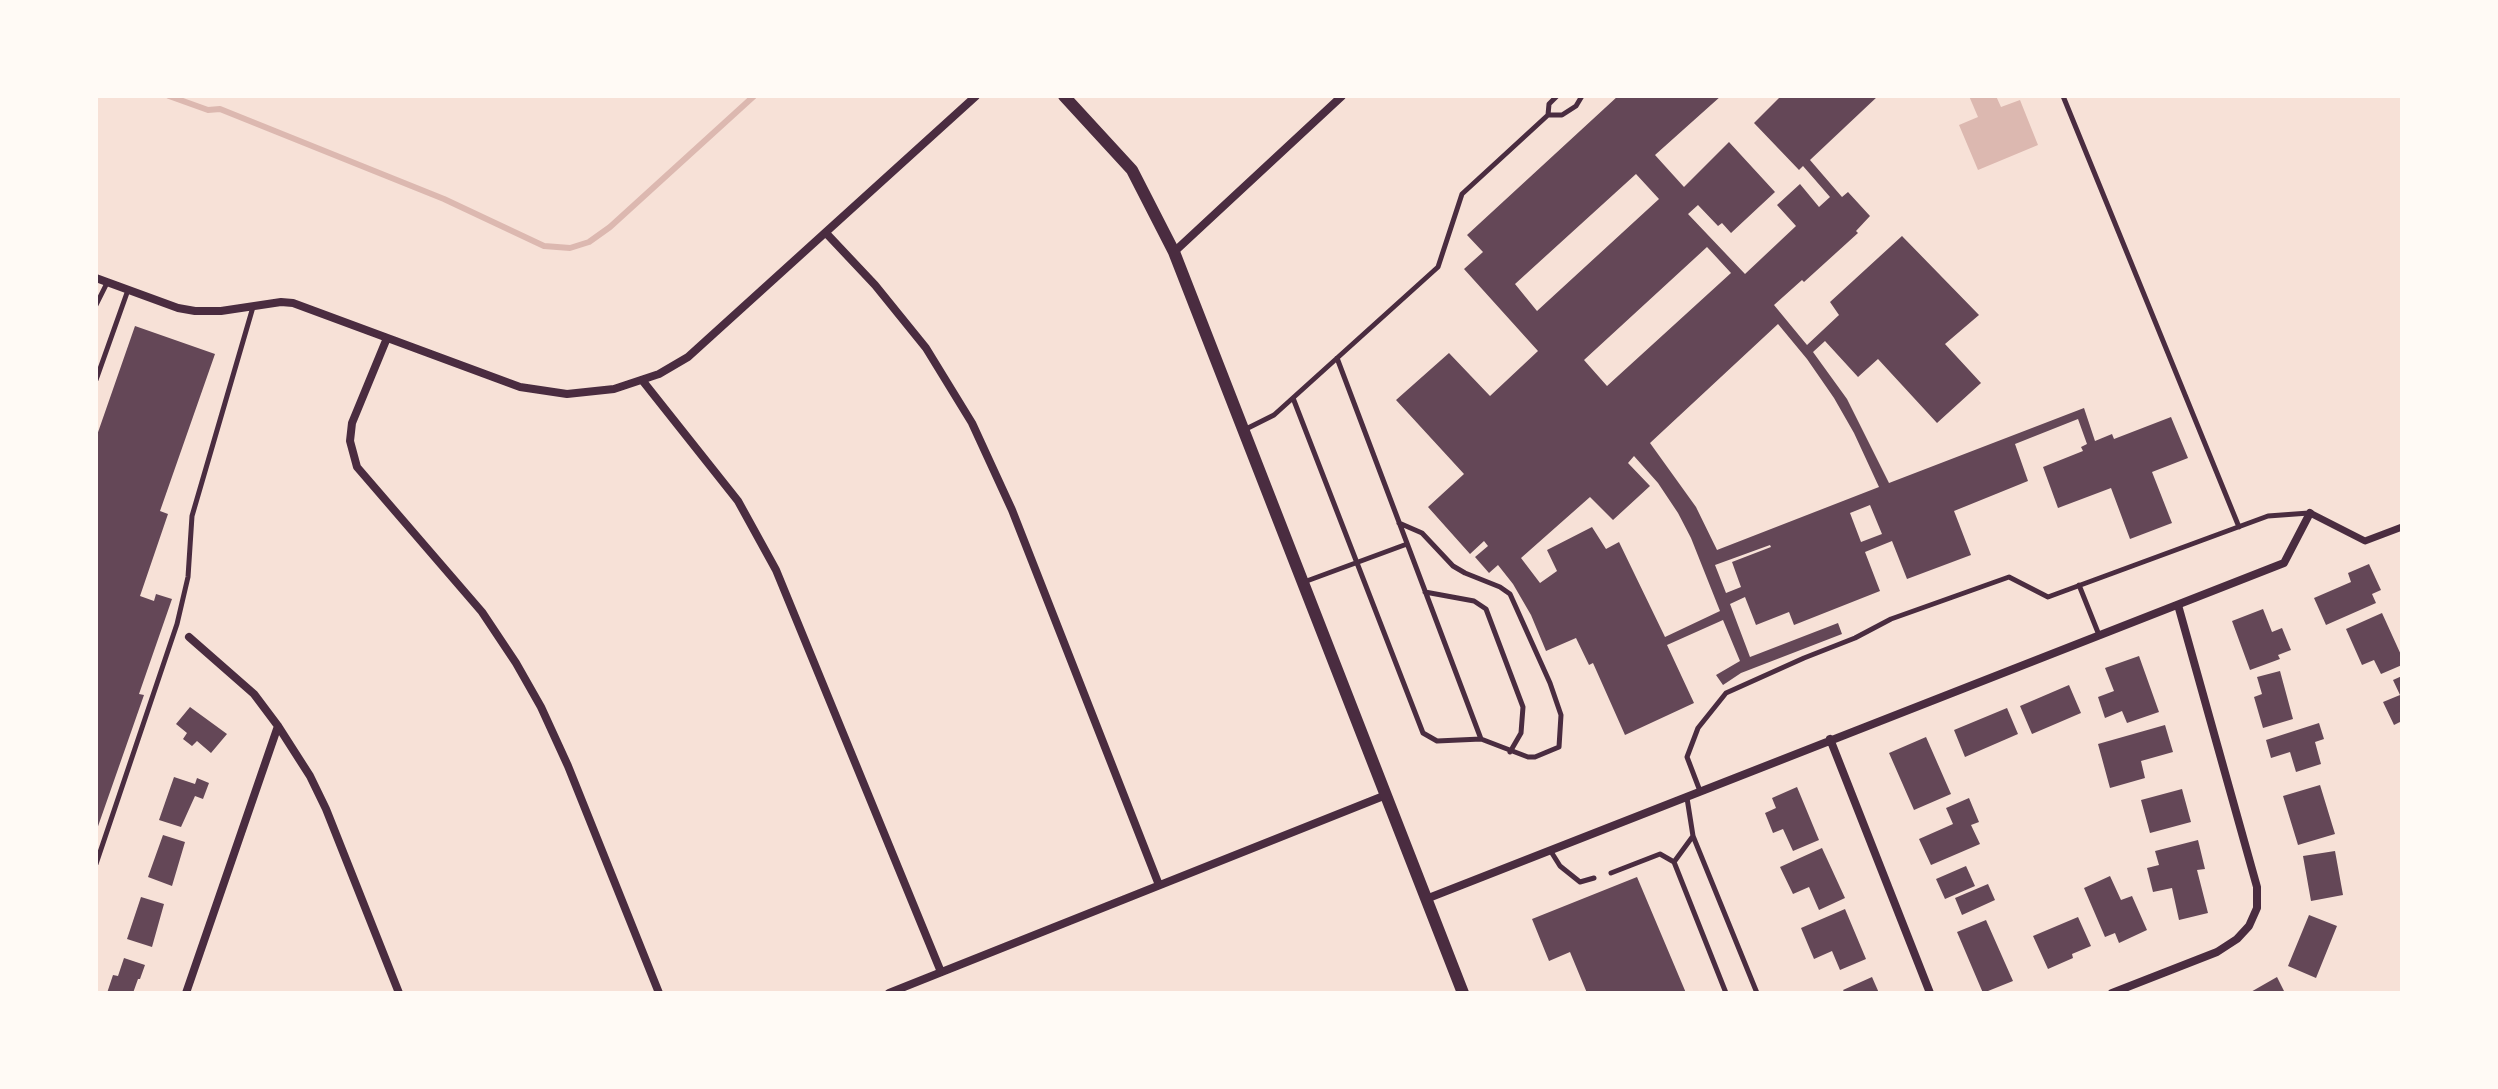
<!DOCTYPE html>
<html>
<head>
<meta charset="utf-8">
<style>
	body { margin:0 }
	#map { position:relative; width:2498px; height:1089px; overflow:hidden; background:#f7e1d7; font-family:"Titillium Web",sans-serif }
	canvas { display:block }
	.frame { position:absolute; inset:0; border:98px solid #fffaf5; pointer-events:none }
</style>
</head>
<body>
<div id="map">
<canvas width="2498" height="1089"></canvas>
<div class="frame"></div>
</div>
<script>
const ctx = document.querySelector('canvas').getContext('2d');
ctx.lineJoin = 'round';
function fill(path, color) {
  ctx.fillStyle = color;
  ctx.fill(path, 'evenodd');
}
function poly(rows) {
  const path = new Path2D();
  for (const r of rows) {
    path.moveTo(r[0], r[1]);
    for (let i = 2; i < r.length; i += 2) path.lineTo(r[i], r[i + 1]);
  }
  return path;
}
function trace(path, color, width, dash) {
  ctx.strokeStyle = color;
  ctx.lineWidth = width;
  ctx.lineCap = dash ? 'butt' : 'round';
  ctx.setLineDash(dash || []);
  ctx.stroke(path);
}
fill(poly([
	[1969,96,1996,96,2001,107,2020,100,2038,145,1978,170,1959,125,1978,117]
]), '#dcb8b0');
trace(poly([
	[169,96,208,110,220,109,444,199,544,246,570,248,589,242,610,227,754,96]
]), '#dcb8b0', 6);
fill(poly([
	[1618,96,1721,96,1655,155,1684,187,1729,142,1775,192,1731,233,1722,223,1718,226,1698,205,1688,214,1745,274,1796,226,1777,205,1800,184,1819,207,1830,197,1803,166,1799,170,1754,123,1781,96,1878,96,1810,160,1842,197,1848,192,1870,216,1856,231,1858,233,1804,282,1802,280,1774,305,1807,345,1839,315,1830,302,1902,236,1979,315,1945,344,1981,383,1937,423,1878,359,1858,377,1825,341,1813,352,1847,399,1889,483,2084,408,2095,441,2112,434,2114,439,2171,417,2188,458,2152,472,2172,523,2130,539,2111,488,2058,508,2043,467,2083,451,2081,447,2087,444,2078,419,2015,444,2028,481,1954,511,1971,555,1907,579,1892,541,1865,552,1880,591,1794,625,1789,612,1756,625,1745,597,1730,604,1750,657,1838,623,1842,634,1741,673,1723,685,1716,675,1740,661,1723,620,1667,645,1694,703,1625,735,1593,663,1589,665,1576,638,1546,651,1531,615,1513,584,1498,565,1489,573,1475,557,1488,546,1484,541,1470,554,1428,507,1464,474,1396,400,1449,353,1490,396,1538,351,1464,269,1483,252,1467,235],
	[1636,174,1659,199,1537,311,1515,284],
	[1707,247,1731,273,1607,386,1584,360],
	[1778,324,1807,359,1834,398,1854,433,1879,487,1717,550,1696,507,1650,443],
	[1634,456,1658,483,1678,513,1691,538,1720,611,1665,637,1619,542,1606,549,1592,527,1547,550,1557,571,1540,583,1521,558,1590,497,1613,520,1650,486,1628,463],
	[1870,505,1882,534,1861,542,1850,513],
	[1770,545,1771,547,1732,562,1741,587,1726,593,1715,565],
	[135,326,215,354,160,511,168,514,140,596,154,601,156,594,172,599,139,694,144,695,96,832,96,438],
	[2369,564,2381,590,2372,594,2376,603,2326,625,2314,598,2351,582,2348,573],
	[2263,609,2272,632,2282,628,2291,650,2278,655,2280,659,2250,670,2232,621],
	[2382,613,2402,657,2402,665,2381,674,2374,660,2362,665,2346,629],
	[2139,656,2159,712,2127,723,2122,711,2105,718,2098,697,2114,691,2105,668],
	[2280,671,2293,719,2263,728,2254,697,2262,694,2257,677],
	[2402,676,2402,721,2394,725,2383,702,2400,695,2393,680],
	[2069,685,2081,713,2032,734,2020,706],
	[190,707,227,734,211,753,197,741,192,746,183,739,187,733,176,724],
	[2007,708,2018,734,1965,757,1954,730],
	[2319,723,2324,739,2315,742,2321,764,2296,772,2290,752,2271,758,2266,740],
	[2165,725,2173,752,2141,761,2145,778,2110,788,2098,744],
	[1926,737,1951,794,1914,810,1889,753],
	[174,777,195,784,197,778,209,783,203,799,195,796,181,827,159,820],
	[2320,785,2335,834,2298,845,2283,796],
	[1797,787,1819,840,1793,851,1783,829,1773,833,1765,813,1776,808,1772,798],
	[2182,789,2191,822,2150,833,2141,800],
	[1969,798,1979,822,1971,825,1980,844,1931,865,1919,839,1953,824,1946,808],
	[163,835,185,842,172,886,148,877],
	[2198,840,2205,869,2197,870,2208,913,2179,920,2172,888,2153,892,2147,868,2159,865,2155,851],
	[1822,848,1845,898,1819,910,1809,887,1793,894,1780,867],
	[2335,851,2343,895,2311,901,2303,856],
	[1966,866,1975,886,1945,899,1936,879],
	[2110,876,2121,900,2132,896,2147,930,2119,943,2115,933,2105,937,2084,888],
	[1637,877,1686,993,1587,993,1570,952,1549,961,1532,919],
	[1988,884,1995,900,1962,915,1955,898],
	[141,897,164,904,152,947,127,939],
	[1845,909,1866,959,1840,970,1832,951,1814,959,1801,928],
	[2309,915,2337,926,2316,978,2288,966],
	[2078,917,2091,946,2072,954,2073,958,2048,969,2033,936],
	[1986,920,2013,981,1983,993,1957,932],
	[124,958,145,965,140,979,138,979,133,993,107,993,113,975,118,976],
	[1872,977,1879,993,1845,993,1843,990],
	[2277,977,2285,993,2249,993]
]), '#644757');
trace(poly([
	[2063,96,2239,527],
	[1548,115,1562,115,1576,106,1582,96],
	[96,305,107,283],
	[96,380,128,290],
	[1293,398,1423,733,1437,741,1481,739,1337,358],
	[1244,430,1274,415,1438,267,1462,194,1548,115,1549,104,1557,96],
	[1399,523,1422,533,1453,566,1465,573,1500,587,1510,594,1550,683,1561,715,1559,747,1535,757,1528,757,1481,739],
	[1304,582,1407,544],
	[2079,585,2099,635],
	[1425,592,1474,601,1486,609,1523,707,1521,733,1510,752],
	[1700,791,1687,757,1698,728,1726,693,1804,658,1855,638,1891,619,2009,577,2048,597,2268,516,2309,513],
	[1687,798,1693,836,1757,993],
	[1693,836,1674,862,1726,993],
	[1550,850,1560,866,1580,882,1594,878],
	[96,864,177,624,188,577,192,516,253,307],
	[1611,873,1660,854,1674,862]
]), '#4a2c40', 5);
trace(poly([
	[2310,513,2365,541,2402,527]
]), '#4a2c40', 7);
trace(poly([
	[826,233,875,285,926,348,972,423,1012,510,1159,885],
	[1174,252,1342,96],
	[96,278,178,308,195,311,221,311,281,302,293,303,520,387,567,394,614,389,659,374,688,357,976,96],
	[387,338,352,423,350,441,357,467,482,612,516,663,541,707,568,766,659,993],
	[642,380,738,501,776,570,941,972],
	[189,637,254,694,278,726,310,776,326,809,399,993],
	[1830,739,1930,993],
	[1426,899,2284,563,2310,513],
	[186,993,278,726],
	[889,993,1386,795],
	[2112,993,2217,952,2237,939,2249,926,2257,908,2257,887,2178,605]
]), '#4a2c40', 8);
trace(poly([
	[1064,96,1132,170,1174,252,1463,993]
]), '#4a2c40', 12);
</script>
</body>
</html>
